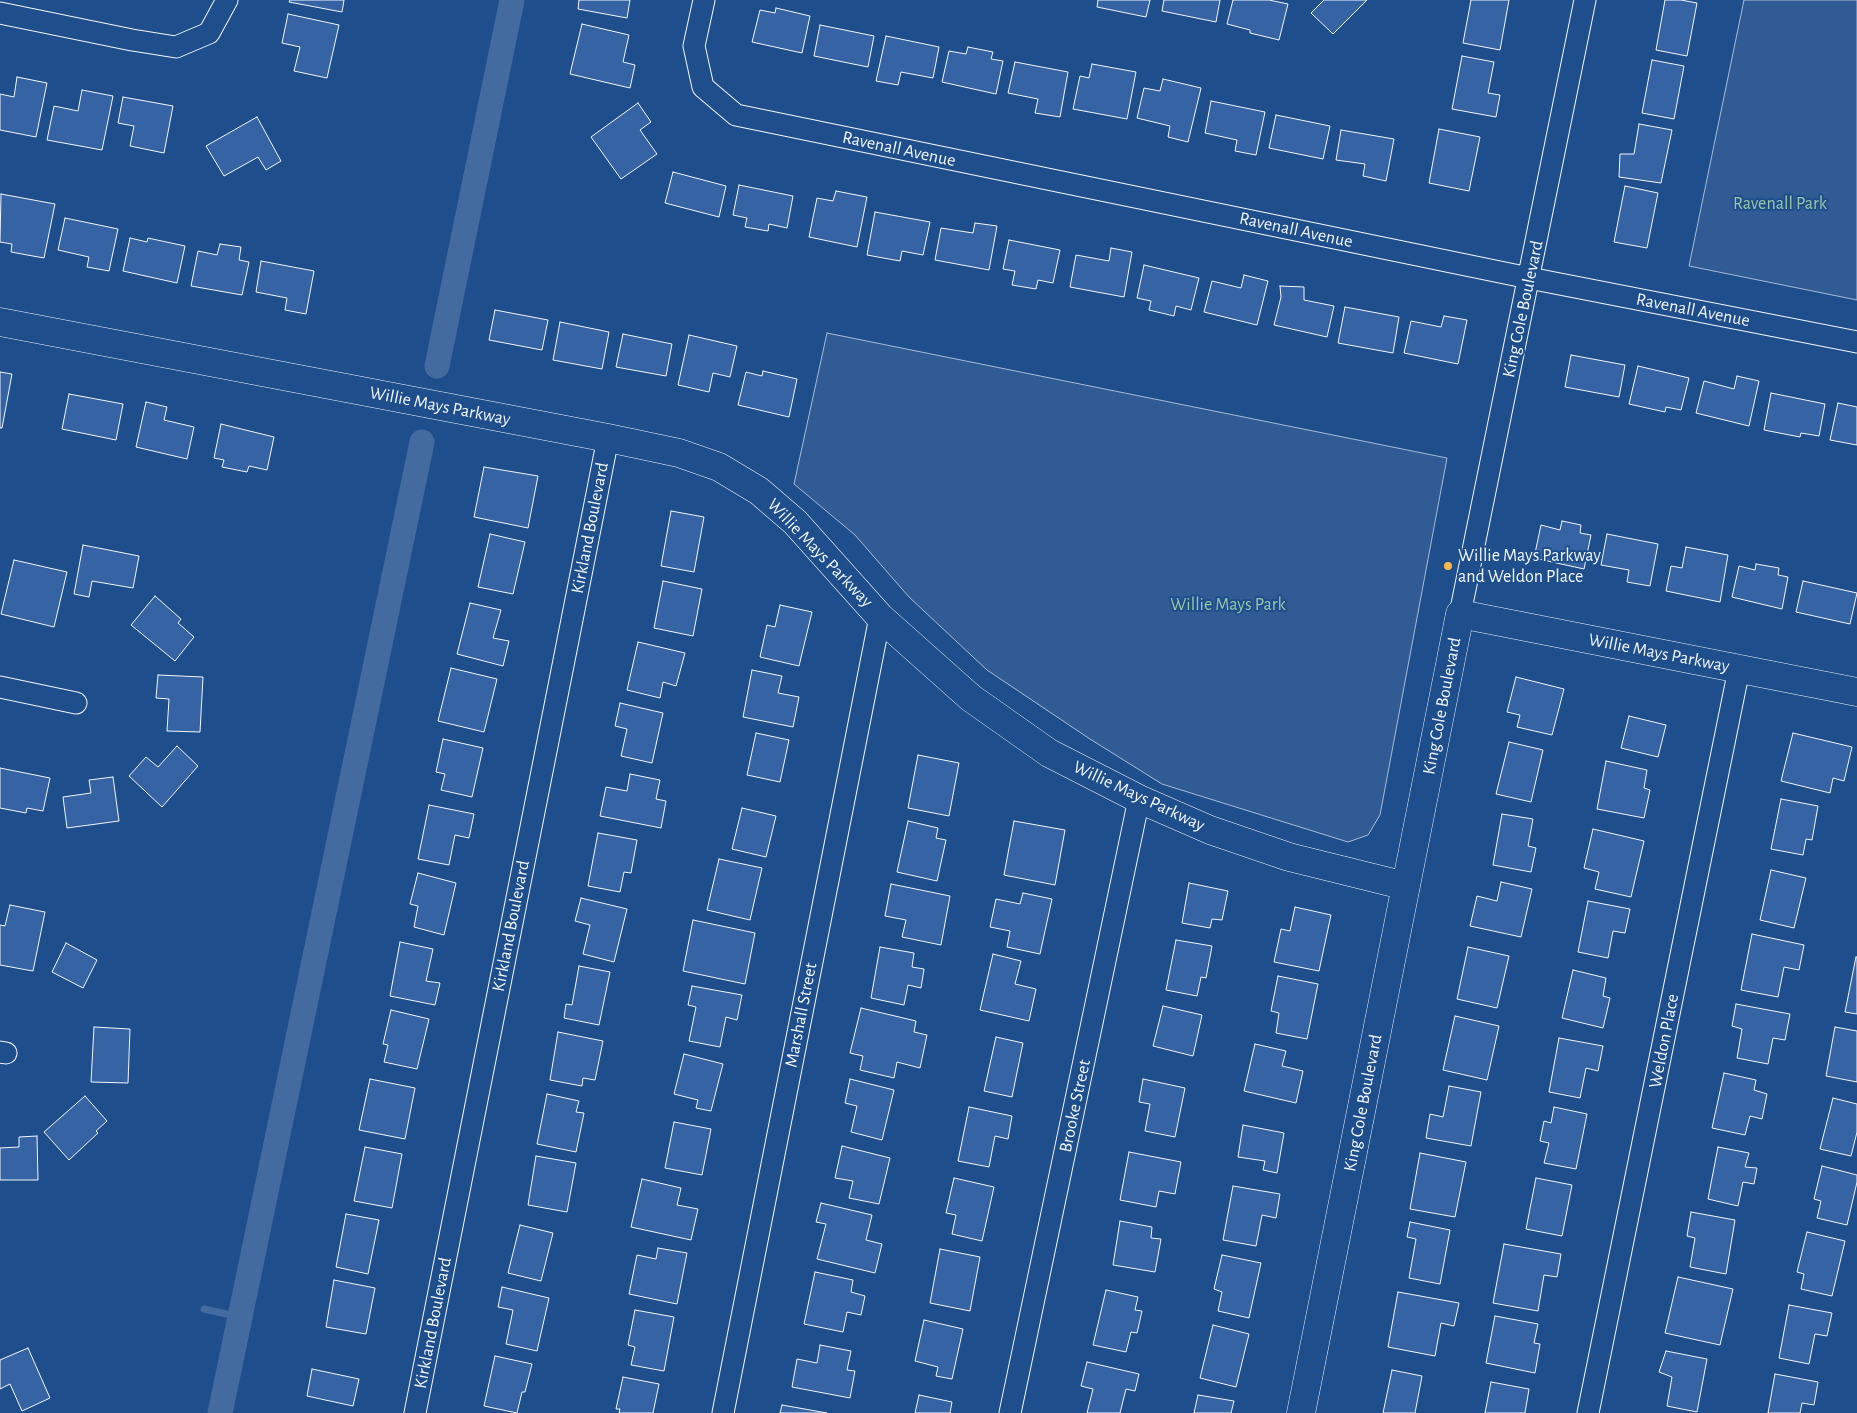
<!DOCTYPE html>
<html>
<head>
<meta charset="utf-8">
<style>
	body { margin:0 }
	canvas { display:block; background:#1f4e8c }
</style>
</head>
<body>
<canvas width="1857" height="1413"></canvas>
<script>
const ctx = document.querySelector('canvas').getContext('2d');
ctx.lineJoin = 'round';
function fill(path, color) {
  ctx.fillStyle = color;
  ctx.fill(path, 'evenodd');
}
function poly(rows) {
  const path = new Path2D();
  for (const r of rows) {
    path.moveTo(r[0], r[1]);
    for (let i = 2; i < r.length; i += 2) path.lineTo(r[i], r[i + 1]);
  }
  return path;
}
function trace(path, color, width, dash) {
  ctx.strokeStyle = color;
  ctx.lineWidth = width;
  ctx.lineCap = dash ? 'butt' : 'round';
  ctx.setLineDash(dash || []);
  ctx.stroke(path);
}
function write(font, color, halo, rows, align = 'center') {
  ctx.font = font + ' "Alegreya Sans",sans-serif';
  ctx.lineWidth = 4;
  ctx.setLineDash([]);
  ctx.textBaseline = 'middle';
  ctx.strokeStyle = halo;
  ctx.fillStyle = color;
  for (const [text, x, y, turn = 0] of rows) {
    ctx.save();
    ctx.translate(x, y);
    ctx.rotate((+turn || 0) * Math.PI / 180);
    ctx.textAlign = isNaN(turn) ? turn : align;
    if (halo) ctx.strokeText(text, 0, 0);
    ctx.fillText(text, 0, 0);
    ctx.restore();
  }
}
const built = poly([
	[1744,0,1857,0,1857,300,1689,266,1744,0],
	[827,333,1447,458,1380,815,1368,835,1348,842,1162,784,1090,739,987,670,909,597,855,535,794,484,827,333]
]);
fill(built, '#305b95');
trace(built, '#a8bbd7', 1);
trace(poly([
	[204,1309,240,1317]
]), '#446ba0', 7);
trace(poly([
	[437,366,512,0],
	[220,1413,422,442]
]), '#446ba0', 25);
const building = poly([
	[290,0,344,0,342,12,289,2,290,0],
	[579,0,630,0,627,18,578,9,579,0],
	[1098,0,1150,0,1146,17,1097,7,1098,0],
	[1164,0,1220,0,1216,22,1162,11,1164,0],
	[1233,0,1269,0,1288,4,1279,40,1250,33,1250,30,1227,24,1233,0],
	[1324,0,1367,0,1333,34,1311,13,1324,0],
	[1471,0,1509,0,1500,50,1463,43,1471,0],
	[1665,0,1681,0,1697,3,1687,56,1656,50,1665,0],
	[776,8,810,16,802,53,752,42,760,10,775,13,776,8],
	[288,14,339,25,327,78,294,71,300,47,282,43,288,14],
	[582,24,629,35,623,62,635,65,630,88,570,74,582,24],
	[820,25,874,36,868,67,814,56,820,25],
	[886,36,939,47,933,78,901,72,898,85,876,81,886,36],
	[968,47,993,52,991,59,1003,61,996,94,942,82,949,51,966,54,968,47],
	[1462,56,1494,62,1488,93,1500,95,1496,117,1452,109,1462,56],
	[1652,60,1684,66,1674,119,1642,113,1652,60],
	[1015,62,1068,72,1060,117,1035,113,1038,99,1008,93,1015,62],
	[1092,64,1136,72,1127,119,1073,109,1080,76,1089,78,1092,64],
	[17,77,47,83,36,137,0,130,0,94,14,97,17,77],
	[1163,79,1201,88,1188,142,1168,137,1170,126,1137,118,1144,88,1160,91,1163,79],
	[82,90,113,96,102,150,47,140,54,106,78,111,82,90],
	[123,97,173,106,164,153,130,146,134,126,118,123,123,97],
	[1211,101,1265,112,1256,155,1235,151,1237,140,1205,133,1211,101],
	[638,103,651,122,640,130,657,154,621,179,591,137,638,103],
	[1276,115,1330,126,1323,159,1269,148,1276,115],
	[257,117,281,161,266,170,258,157,224,176,206,146,257,117],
	[1639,124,1672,130,1661,183,1619,177,1620,154,1634,154,1639,124],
	[1439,129,1480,137,1469,191,1429,183,1439,129],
	[1341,130,1394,139,1386,181,1363,176,1365,164,1336,160,1341,130],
	[673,172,726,186,719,217,665,203,673,172],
	[739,185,793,196,787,228,769,224,768,231,745,227,747,218,733,215,739,185],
	[1625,186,1658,193,1647,248,1614,242,1625,186],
	[836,191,867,197,857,247,809,237,817,198,833,201,836,191],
	[1,194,55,204,44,258,11,252,12,244,0,242,1,194],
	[875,212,930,222,923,255,902,251,900,261,867,255,875,212],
	[65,218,118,229,109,271,87,267,89,257,58,250,65,218],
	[975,223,997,226,989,270,935,260,941,228,973,233,975,223],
	[130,238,147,242,148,238,185,246,177,283,123,271,130,238],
	[1009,240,1060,250,1053,283,1038,280,1036,289,1012,285,1015,271,1003,269,1009,240],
	[220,244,241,247,239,260,249,262,242,295,191,286,198,251,217,255,220,244],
	[1111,248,1132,252,1124,297,1070,287,1076,255,1109,261,1111,248],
	[261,261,314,271,306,314,285,310,287,298,256,292,261,261],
	[1144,265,1199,278,1191,310,1176,306,1174,316,1149,310,1151,301,1137,298,1144,265],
	[1244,275,1268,281,1257,325,1204,312,1212,281,1241,288,1244,275],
	[1280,286,1304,287,1304,300,1334,306,1327,337,1274,325,1281,297,1280,286],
	[1345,307,1399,317,1393,353,1338,343,1345,307],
	[495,310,548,320,542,350,489,340,495,310],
	[1444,316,1467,320,1458,364,1404,353,1411,321,1441,327,1444,316],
	[560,322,609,332,602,369,553,360,560,322],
	[623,334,672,344,666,376,616,367,623,334],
	[689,335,737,346,730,377,713,373,709,392,678,385,689,335],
	[1571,355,1625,365,1619,397,1565,387,1571,355],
	[1638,366,1689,378,1681,410,1666,407,1665,412,1629,404,1638,366],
	[763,371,797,379,789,417,738,405,746,372,762,376,763,371],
	[0,372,12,374,2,428,0,428,0,372],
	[1737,376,1759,381,1749,426,1696,413,1704,381,1734,389,1737,376],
	[1771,393,1825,404,1819,436,1801,433,1800,437,1764,430,1771,393],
	[69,394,123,404,116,440,62,429,69,394],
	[146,402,167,407,164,420,194,427,187,459,136,447,146,402],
	[1838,403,1857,407,1857,445,1830,440,1838,403],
	[221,424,274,437,267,470,249,466,247,472,222,467,224,460,214,458,221,424],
	[484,467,538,476,528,528,474,517,484,467],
	[671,511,704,517,694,572,661,566,671,511],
	[1562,521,1581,525,1580,533,1591,535,1584,569,1534,558,1541,525,1560,530,1562,521],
	[490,534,525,542,513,594,478,587,490,534],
	[1607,534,1658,544,1650,586,1627,582,1629,570,1601,565,1607,534],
	[83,545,139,556,133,588,92,581,89,597,74,594,83,545],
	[1686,547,1728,555,1720,602,1666,591,1671,566,1682,568,1686,547],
	[14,560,67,572,54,627,1,614,14,560],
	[1756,564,1779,568,1778,575,1788,577,1782,609,1732,597,1739,566,1755,570,1756,564],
	[663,581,702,589,693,636,654,628,663,581],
	[1803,581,1857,593,1850,624,1796,612,1803,581],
	[155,596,181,619,178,623,194,637,175,661,131,625,155,596],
	[470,603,501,610,493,638,509,641,503,666,457,654,470,603],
	[780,605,812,612,799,666,760,657,767,625,775,627,780,605],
	[638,642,685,653,676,686,663,682,660,698,627,690,638,642],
	[451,668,497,679,484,732,438,721,451,668],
	[752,670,782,676,778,693,799,697,793,727,743,717,752,670],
	[158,675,203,677,200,732,167,731,169,699,156,698,158,675],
	[1516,677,1564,689,1552,735,1517,727,1520,715,1507,712,1516,677],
	[620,703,663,713,652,763,621,756,627,729,615,726,620,703],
	[1629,716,1666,725,1658,757,1621,748,1629,716],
	[756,733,789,740,780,782,747,775,756,733],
	[1793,733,1852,747,1844,781,1833,778,1830,793,1781,781,1793,733],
	[443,739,483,748,472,797,441,790,445,774,436,772,443,739],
	[1509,742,1543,750,1531,802,1496,794,1509,742],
	[177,746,198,766,162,807,129,776,146,757,158,767,177,746],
	[918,755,959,763,949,816,908,808,918,755],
	[1606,761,1647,770,1644,788,1650,790,1644,818,1597,809,1606,761],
	[0,768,50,778,43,811,27,808,26,813,0,808,0,768],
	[630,774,660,780,656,799,666,801,661,828,600,816,606,787,627,791,630,774],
	[113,777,119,821,67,828,63,797,91,793,89,780,113,777],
	[1781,799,1818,806,1812,840,1806,839,1803,855,1771,849,1781,799],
	[429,805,474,814,469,838,455,835,449,865,418,859,429,805],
	[742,808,776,816,766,857,732,849,742,808],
	[1502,814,1533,819,1528,846,1536,848,1531,872,1493,865,1502,814],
	[908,821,938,828,936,838,946,840,937,881,897,872,908,821],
	[1014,821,1065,830,1055,885,1004,875,1014,821],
	[1593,829,1644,841,1631,897,1595,889,1599,872,1584,868,1593,829],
	[598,833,637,840,631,873,624,872,620,892,588,886,598,833],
	[719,859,762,868,750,920,707,910,719,859],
	[1771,870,1806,878,1794,928,1760,920,1771,870],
	[418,873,456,883,444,935,414,927,418,906,410,904,418,873],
	[1501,882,1532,889,1521,937,1470,926,1477,896,1497,901,1501,882],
	[1189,883,1228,891,1222,920,1212,919,1210,928,1182,923,1189,883],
	[891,884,950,896,941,945,902,937,906,920,885,916,891,884],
	[1023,893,1052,899,1040,954,1007,947,1010,931,990,927,996,899,1020,904,1023,893],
	[581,898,627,909,614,962,583,954,590,925,575,921,581,898],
	[1588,901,1630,909,1625,933,1613,931,1608,958,1578,952,1588,901],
	[10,905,45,912,33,971,0,965,0,925,5,926,10,905],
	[1295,907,1331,915,1319,971,1274,962,1281,929,1290,931,1295,907],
	[693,920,755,933,745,984,683,971,693,920],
	[1752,934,1804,945,1799,970,1784,967,1778,997,1741,990,1752,934],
	[1176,940,1212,946,1206,978,1201,977,1197,996,1166,990,1176,940],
	[400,942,433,949,426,981,440,983,435,1005,390,996,400,942],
	[66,943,97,960,83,988,52,972,66,943],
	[880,947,914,953,912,967,924,969,921,988,908,985,904,1005,871,998,880,947],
	[1468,947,1509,956,1497,1008,1457,999,1468,947],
	[993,954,1021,961,1015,984,1036,989,1029,1021,980,1010,993,954],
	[1856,957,1857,957,1857,1014,1845,1012,1856,957],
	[579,966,610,972,599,1025,564,1018,566,1004,572,1005,579,966],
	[1573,970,1606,978,1603,996,1610,998,1603,1028,1562,1018,1573,970],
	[1278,976,1318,984,1307,1039,1276,1033,1279,1013,1271,1011,1278,976],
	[692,986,742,995,737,1020,726,1017,720,1047,689,1041,696,1007,688,1005,692,986],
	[1736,1004,1790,1014,1785,1040,1773,1038,1768,1064,1737,1058,1742,1029,1732,1026,1736,1004],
	[1163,1006,1202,1015,1193,1056,1153,1046,1163,1006],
	[861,1008,916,1021,914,1032,927,1035,920,1068,897,1062,894,1078,860,1070,863,1056,850,1053,861,1008],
	[391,1010,429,1019,417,1069,384,1062,388,1045,383,1044,391,1010],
	[1455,1016,1499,1026,1487,1080,1443,1070,1455,1016],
	[94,1027,130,1029,128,1083,91,1082,94,1027],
	[1835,1027,1857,1031,1857,1082,1826,1076,1835,1027],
	[558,1032,603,1041,595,1080,583,1078,582,1086,550,1080,558,1032],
	[996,1037,1023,1043,1012,1097,984,1091,996,1037],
	[1559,1038,1603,1046,1598,1071,1586,1068,1580,1098,1549,1092,1559,1038],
	[1255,1044,1286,1051,1282,1066,1303,1071,1296,1103,1244,1091,1255,1044],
	[684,1054,723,1064,711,1111,696,1108,698,1100,674,1094,684,1054],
	[1724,1073,1756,1080,1754,1090,1767,1094,1762,1119,1750,1116,1745,1135,1712,1128,1724,1073],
	[370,1079,415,1088,405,1139,359,1130,370,1079],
	[850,1079,894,1090,882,1140,851,1132,857,1106,845,1103,850,1079],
	[1143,1079,1185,1088,1175,1137,1145,1131,1150,1104,1139,1102,1143,1079],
	[1449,1086,1481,1092,1471,1146,1426,1138,1430,1114,1443,1117,1449,1086],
	[547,1094,579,1101,576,1112,584,1113,576,1152,537,1144,547,1094],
	[85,1096,107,1121,96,1131,98,1133,69,1160,44,1132,85,1096],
	[1833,1098,1857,1104,1857,1132,1851,1156,1820,1149,1833,1098],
	[969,1107,1012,1116,1008,1139,995,1136,989,1167,958,1161,969,1107],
	[1554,1107,1587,1114,1576,1169,1544,1163,1549,1143,1540,1141,1544,1121,1551,1123,1554,1107],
	[674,1122,711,1129,702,1175,665,1168,674,1122],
	[1243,1125,1284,1133,1277,1173,1263,1170,1265,1161,1238,1157,1243,1125],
	[37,1136,38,1180,0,1180,0,1148,19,1147,19,1137,37,1136],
	[842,1146,890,1158,879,1204,849,1198,853,1181,835,1178,842,1146],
	[365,1147,402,1154,392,1208,354,1201,365,1147],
	[1718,1147,1749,1153,1745,1167,1757,1168,1754,1184,1743,1182,1738,1206,1708,1199,1718,1147],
	[1129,1152,1181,1162,1175,1194,1159,1191,1156,1207,1120,1200,1129,1152],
	[1420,1153,1466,1162,1455,1217,1410,1209,1420,1153],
	[536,1156,576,1163,567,1212,528,1205,536,1156],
	[1822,1166,1857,1175,1857,1182,1847,1225,1817,1218,1821,1201,1814,1199,1822,1166],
	[954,1178,994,1187,982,1241,952,1234,956,1215,946,1213,954,1178],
	[1536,1178,1572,1185,1562,1236,1526,1229,1536,1178],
	[642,1179,681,1188,677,1205,698,1209,691,1240,631,1227,642,1179],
	[1233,1186,1280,1194,1276,1218,1262,1215,1256,1246,1223,1240,1233,1186],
	[821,1203,872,1215,866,1240,882,1244,875,1273,817,1259,826,1224,816,1222,821,1203],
	[1691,1212,1735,1220,1726,1274,1690,1267,1695,1238,1687,1236,1691,1212],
	[346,1214,379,1220,368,1274,336,1267,346,1214],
	[1120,1221,1152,1227,1151,1238,1161,1239,1155,1272,1113,1265,1120,1221],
	[1410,1222,1450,1230,1440,1284,1409,1278,1416,1239,1407,1237,1410,1222],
	[520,1225,553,1233,541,1281,508,1273,520,1225],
	[1807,1232,1845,1241,1832,1296,1801,1289,1804,1274,1797,1272,1807,1232],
	[1504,1244,1561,1254,1557,1277,1544,1275,1538,1311,1493,1303,1504,1244],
	[658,1248,687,1253,677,1304,629,1294,637,1255,656,1259,658,1248],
	[940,1249,980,1257,970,1311,930,1303,940,1249],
	[1222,1255,1261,1263,1249,1318,1218,1311,1222,1292,1214,1289,1222,1255],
	[815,1272,853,1280,851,1292,865,1296,861,1315,847,1312,843,1332,804,1324,815,1272],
	[1678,1277,1733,1289,1720,1345,1665,1333,1678,1277],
	[334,1280,375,1288,366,1334,326,1327,334,1280],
	[502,1287,549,1298,537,1351,506,1344,513,1310,498,1307,502,1287],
	[1106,1290,1138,1297,1135,1310,1142,1311,1137,1333,1131,1332,1126,1352,1093,1345,1106,1290],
	[1398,1292,1459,1303,1454,1326,1441,1323,1435,1356,1388,1347,1398,1292],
	[1789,1305,1832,1313,1827,1336,1815,1334,1809,1364,1779,1358,1789,1305],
	[635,1310,674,1317,664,1371,631,1365,635,1347,628,1345,635,1310],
	[1495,1316,1538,1324,1534,1343,1540,1344,1535,1373,1486,1363,1495,1316],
	[924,1320,963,1329,952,1379,936,1376,938,1367,915,1361,924,1320],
	[1213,1325,1249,1334,1236,1387,1200,1378,1213,1325],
	[820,1345,851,1351,847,1370,855,1371,850,1398,792,1387,797,1359,817,1363,820,1345],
	[28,1348,50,1398,22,1411,10,1384,0,1389,0,1360,28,1348],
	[1666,1351,1707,1359,1697,1412,1667,1406,1672,1377,1659,1372,1666,1351],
	[495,1356,532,1364,525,1392,522,1392,517,1413,484,1406,495,1356],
	[1087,1362,1139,1374,1135,1391,1126,1389,1120,1413,1087,1413,1093,1389,1081,1386,1087,1362],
	[312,1369,359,1379,353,1406,307,1396,312,1369],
	[1392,1370,1422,1376,1415,1413,1383,1413,1392,1370],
	[1775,1374,1818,1382,1814,1405,1802,1403,1800,1413,1768,1413,1775,1374],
	[623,1377,659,1384,653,1413,619,1413,620,1409,616,1409,623,1377],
	[1491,1382,1529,1389,1525,1413,1485,1413,1491,1382],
	[919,1395,952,1402,950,1413,915,1413,919,1395],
	[1198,1395,1234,1401,1231,1413,1194,1413,1198,1395],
	[782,1405,827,1413,780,1413,782,1405]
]);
fill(building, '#3563a3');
trace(building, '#f2f6ff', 1);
const street = poly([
	[704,0,694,46,703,87,736,115,1529,278,1857,342],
	[0,13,132,40,176,47,209,33,227,0],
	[1460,614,1585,0],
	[0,687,76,703],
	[0,1052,6,1053],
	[415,1413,608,438],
	[723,1413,880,617],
	[1010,1413,1139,799],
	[1588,1413,1739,669]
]);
const secondary = poly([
	[0,322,608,438,679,453,719,467,759,491,795,522,880,617,971,698,1049,753,1139,799,1210,830,1289,857,1406,886],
	[1301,1413,1460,614,1857,692]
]);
trace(street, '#f2f6ff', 23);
trace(secondary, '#f2f6ff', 29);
trace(street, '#1f4e8c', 21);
trace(secondary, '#1f4e8c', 28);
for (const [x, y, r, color] of [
	[1448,566,5,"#ffb74d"]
]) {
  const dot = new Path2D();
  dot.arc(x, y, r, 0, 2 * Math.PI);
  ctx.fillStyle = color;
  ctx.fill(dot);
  trace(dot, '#1f4e8c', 2);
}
write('18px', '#f2f6ff', '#1f4e8c', [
	["Ravenall Avenue",899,149,12],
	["Ravenall Avenue",1296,230,12],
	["King Cole Boulevard",1523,309,-78],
	["Ravenall Avenue",1693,310,11],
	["Willie Mays Parkway",440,406,11],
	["Kirkland Boulevard",590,528,-79],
	["Willie Mays Parkway",820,553,46],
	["Willie Mays Parkway",1659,653,11],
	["King Cole Boulevard",1442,706,-79],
	["Willie Mays Parkway",1139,796,25],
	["Kirkland Boulevard",511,926,-79],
	["Marshall Street",801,1015,-79],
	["Weldon Place",1664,1041,-79],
	["King Cole Boulevard",1363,1103,-79],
	["Brooke Street",1075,1106,-78],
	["Kirkland Boulevard",433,1323,-79]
]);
write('18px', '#97c8a6', '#1f4e8c', [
	["Ravenall Park",1780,204],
	["Willie Mays Park",1228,605]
]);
write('18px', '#f2f6ff', '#1f4e8c', [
	["Willie Mays Parkway",1458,556],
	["and Weldon Place",1458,577]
], 'left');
</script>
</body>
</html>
